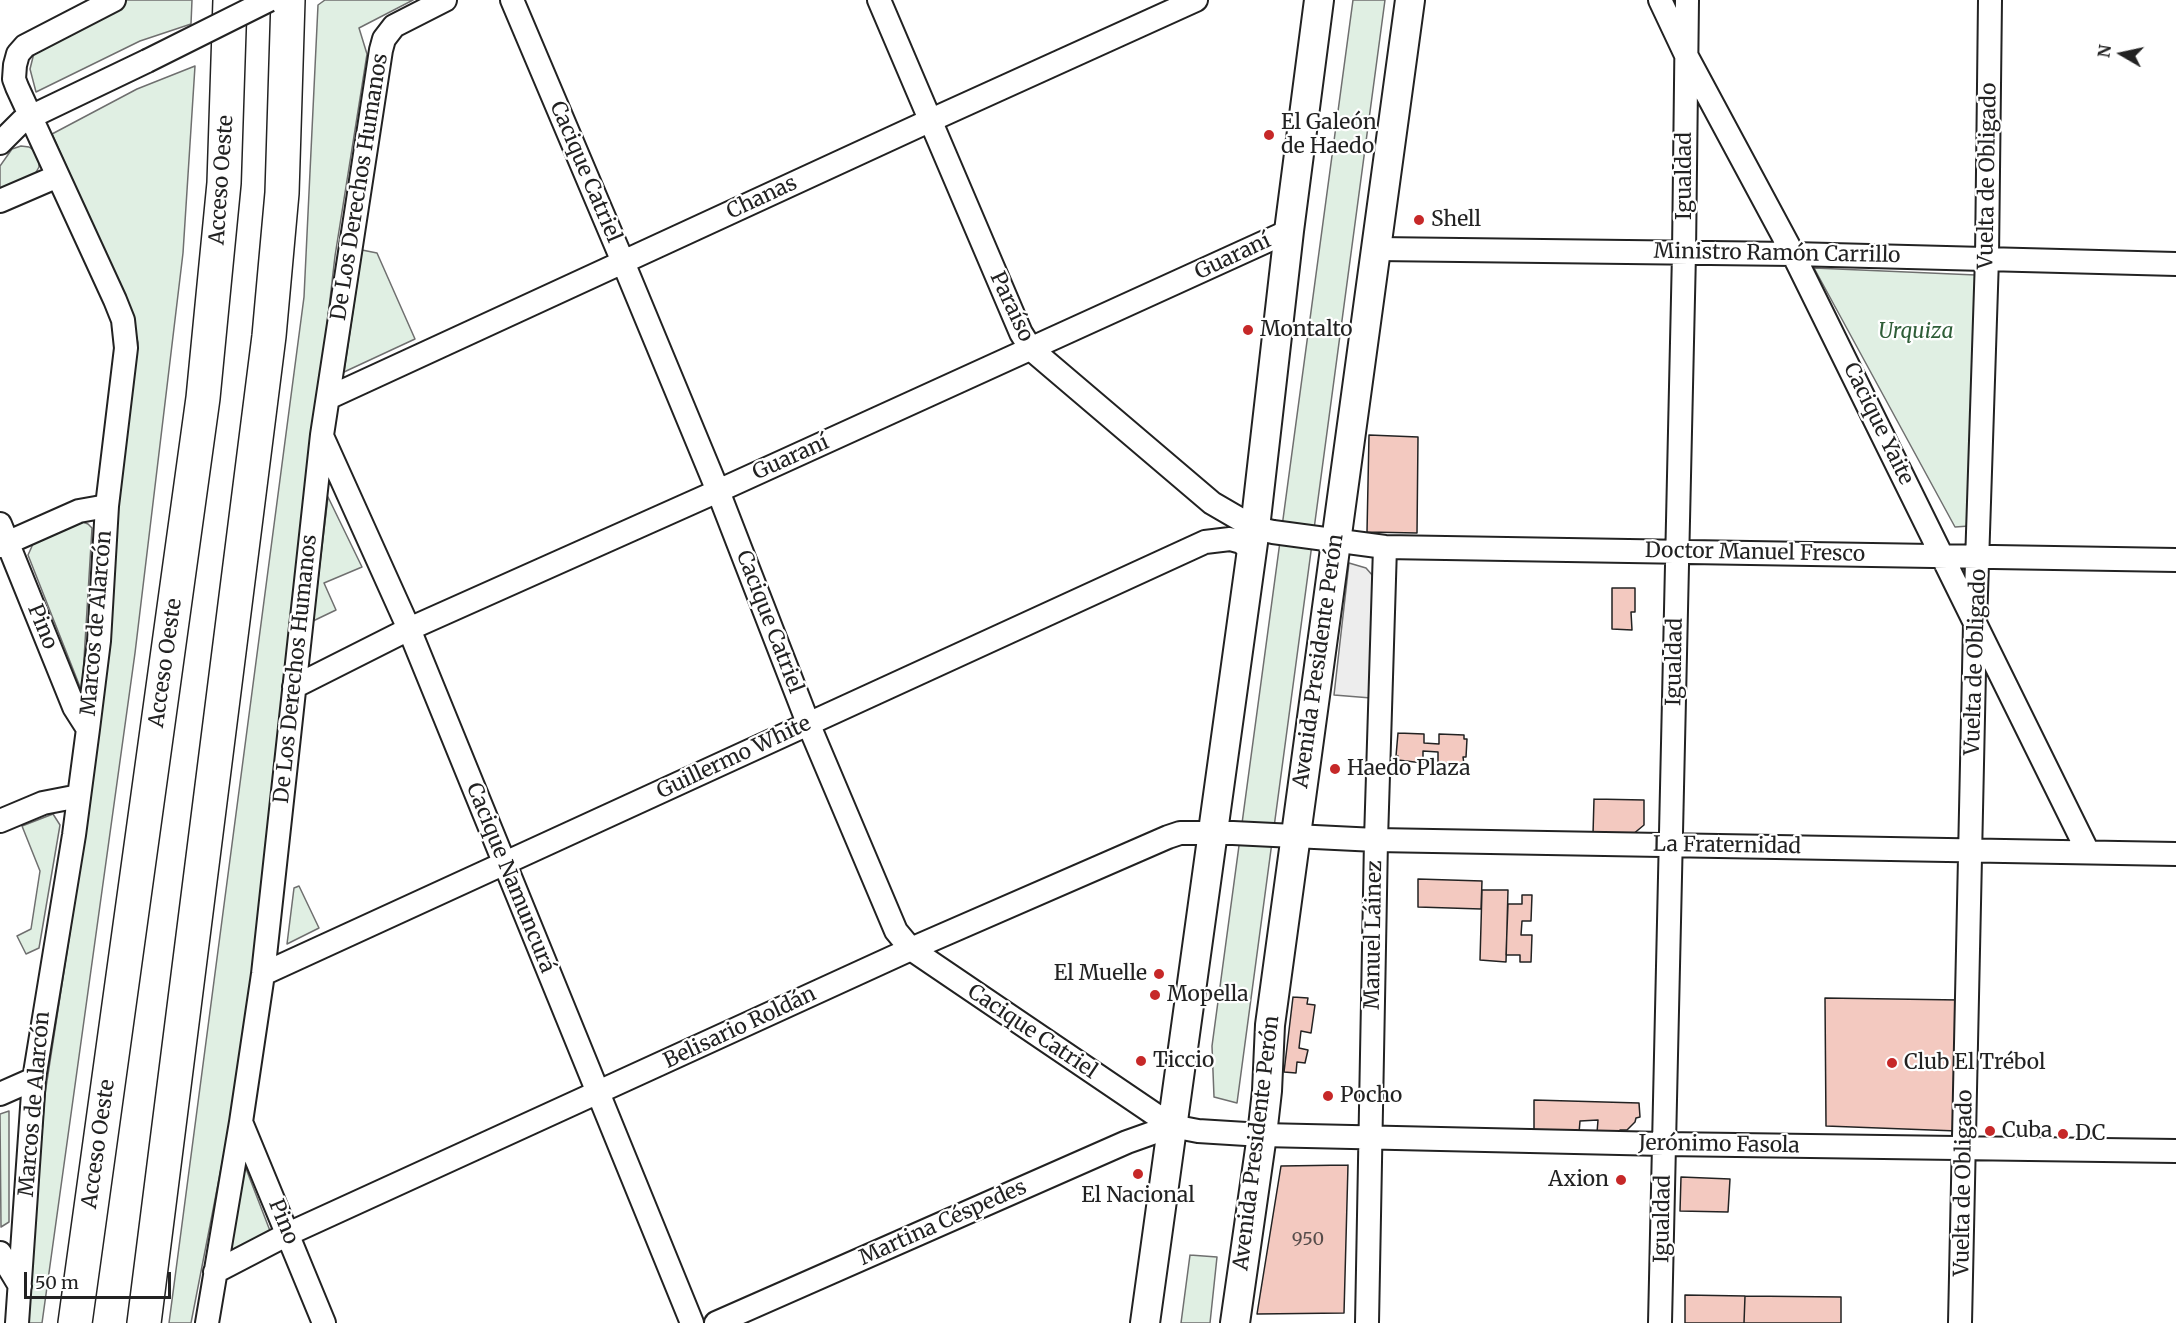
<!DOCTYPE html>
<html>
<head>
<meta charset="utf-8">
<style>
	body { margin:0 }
	#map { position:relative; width:2176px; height:1323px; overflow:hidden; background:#fff; font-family:Merriweather,serif }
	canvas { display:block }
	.north { position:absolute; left:2092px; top:24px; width:60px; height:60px; -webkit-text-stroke:4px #fff; paint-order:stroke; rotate:279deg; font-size:16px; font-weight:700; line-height:24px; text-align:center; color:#222 }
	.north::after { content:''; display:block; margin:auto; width:21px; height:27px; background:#222; clip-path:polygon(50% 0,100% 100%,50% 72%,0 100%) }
	.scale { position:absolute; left:24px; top:1272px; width:147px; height:27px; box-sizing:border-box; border:3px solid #222; border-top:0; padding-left:8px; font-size:18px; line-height:21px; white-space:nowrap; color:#222; -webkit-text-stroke:4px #fff; paint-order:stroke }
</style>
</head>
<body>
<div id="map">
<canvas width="2176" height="1323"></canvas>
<div class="north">N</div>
<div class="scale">50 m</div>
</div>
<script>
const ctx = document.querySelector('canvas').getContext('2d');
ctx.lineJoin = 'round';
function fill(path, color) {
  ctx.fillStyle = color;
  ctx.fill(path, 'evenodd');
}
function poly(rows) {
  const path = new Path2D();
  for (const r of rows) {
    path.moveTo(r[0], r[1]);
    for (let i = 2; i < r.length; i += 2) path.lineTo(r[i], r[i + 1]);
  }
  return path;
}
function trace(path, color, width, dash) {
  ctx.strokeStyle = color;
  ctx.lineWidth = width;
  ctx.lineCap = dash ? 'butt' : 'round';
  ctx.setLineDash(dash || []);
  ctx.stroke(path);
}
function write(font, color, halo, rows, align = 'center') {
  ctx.font = font + ' Merriweather,serif';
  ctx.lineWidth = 4.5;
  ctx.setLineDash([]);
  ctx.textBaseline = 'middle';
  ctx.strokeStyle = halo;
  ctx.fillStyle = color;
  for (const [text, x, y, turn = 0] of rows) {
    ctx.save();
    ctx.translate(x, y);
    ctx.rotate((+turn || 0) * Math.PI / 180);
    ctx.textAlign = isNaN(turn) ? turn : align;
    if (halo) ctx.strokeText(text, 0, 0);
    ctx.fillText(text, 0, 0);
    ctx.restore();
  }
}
const green = poly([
	[127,0,192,0,191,24,140,41,36,92,30,69,35,49,109,15,127,0],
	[325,0,413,0,359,28,367,54,335,256,241,1066,191,1323,169,1323,304,297,318,5,325,0],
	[1353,0,1385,0,1237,1103,1214,1097,1212,1046,1353,0],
	[195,66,183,253,135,653,42,1323,27,1323,45,1094,90,803,109,634,114,541,138,343,132,318,112,268,52,134,137,89,195,66],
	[21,146,29,147,35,151,39,158,39,167,35,174,0,189,0,166,12,149,21,146],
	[362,250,377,253,415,339,344,372,362,250],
	[1814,268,1976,275,1969,526,1955,527,1814,268],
	[328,497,362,567,324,583,336,610,313,621,328,497],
	[83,522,88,524,92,528,82,692,28,555,33,544,83,522],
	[53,814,60,825,39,948,26,954,17,936,31,929,40,871,22,826,53,814],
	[299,886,319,928,287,944,294,888,299,886],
	[9,1111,9,1222,1,1227,0,1114,9,1111],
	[245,1166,272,1236,228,1252,245,1166],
	[1190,1255,1217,1257,1210,1323,1181,1323,1190,1255]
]);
fill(green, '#e0efe3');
trace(green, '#6f6f6f', 1.5);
const parking = poly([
	[1349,563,1366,568,1373,576,1371,698,1334,695,1349,563]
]);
fill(parking, '#ededed');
trace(parking, '#6f6f6f', 1.5);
const building = poly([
	[1369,435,1418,437,1417,533,1367,532,1369,435],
	[1612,588,1635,588,1635,612,1631,612,1632,630,1612,629,1612,588],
	[1398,733,1424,734,1424,743,1439,744,1439,734,1464,735,1464,739,1467,739,1466,757,1463,757,1464,764,1438,763,1438,752,1423,751,1423,763,1398,760,1398,756,1396,756,1398,733],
	[1594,799,1644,800,1644,825,1632,835,1593,834,1594,799],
	[1418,879,1482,881,1481,909,1418,907,1418,879],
	[1482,890,1508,890,1506,962,1480,960,1482,890],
	[1522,895,1532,895,1531,921,1522,921,1521,935,1532,935,1531,962,1520,962,1520,955,1506,955,1508,904,1522,904,1522,895],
	[1293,997,1308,998,1307,1004,1315,1005,1311,1033,1301,1031,1299,1048,1308,1050,1305,1063,1297,1062,1296,1073,1284,1072,1293,997],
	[1825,998,1960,1000,1957,1131,1826,1126,1825,998],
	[1534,1100,1639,1103,1640,1117,1636,1118,1635,1122,1627,1130,1620,1130,1621,1134,1597,1133,1598,1120,1580,1121,1579,1133,1534,1132,1534,1100],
	[1348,1165,1344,1313,1257,1314,1281,1166,1348,1165],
	[1681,1177,1730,1179,1728,1212,1680,1211,1681,1177],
	[1685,1295,1745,1296,1744,1323,1685,1323,1685,1295],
	[1745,1296,1841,1297,1841,1323,1744,1323,1745,1296]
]);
fill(building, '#f3c9c0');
trace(building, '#222', 1.5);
const minor = poly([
	[512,0,623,262,718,491,808,723,896,931,911,949,1172,1126,1198,1131,1262,1135,1664,1144,2176,1151],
	[879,0,1021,333,1031,349,1212,503,1255,528,1273,532,1385,547,2176,560],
	[1660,0,1685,53,1793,254,2088,852],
	[0,143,22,121,147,61],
	[0,201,58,176],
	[1377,249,1793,254,2176,264],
	[328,398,929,121,1196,0],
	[322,436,409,629,692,1323],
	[0,524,74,707,88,729],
	[0,546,79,511,107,506],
	[294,687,409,629,718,491,1289,231],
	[0,821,43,803,79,796],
	[263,974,1205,542,1230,539,1241,542,1252,550],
	[0,1094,34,1079],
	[241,1122,324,1323],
	[0,1253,20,1286],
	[215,1272,288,1234,911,949,1168,837,1180,833,1233,833,1376,840,2176,854],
	[17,1323,34,1079,74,835,88,729,99,641,107,506,126,348,123,320,115,300,17,87,14,79,15,65,18,54,25,46,114,0],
	[207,1323,241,1122,263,974,322,435,381,50,384,39,394,26,445,0],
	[716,1323,1127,1142,1172,1126],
	[1367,1323,1376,840,1385,547],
	[1660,1323,1684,253,1687,0],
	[1960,1323,1975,624,1987,258,1990,0]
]);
const major = poly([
	[1145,1323,1255,528,1289,231,1319,0],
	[1235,1323,1262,1135,1267,1091,1270,1025,1410,0]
]);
const highway = poly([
	[75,1323,203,398,224,183,230,0],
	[144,1323,269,336,282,193,288,0]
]);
trace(minor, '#222', 26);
trace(major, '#222', 32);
trace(highway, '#222', 36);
trace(minor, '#fff', 22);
trace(major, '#fff', 28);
trace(highway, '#fff', 33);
const minorBridge = poly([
	[147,61,269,0]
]);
trace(minorBridge, '#222', 26, []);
trace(minorBridge, '#fff', 22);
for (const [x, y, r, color] of [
	[1269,135,6,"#c62828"],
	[1419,220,6,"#c62828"],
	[1248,330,6,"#c62828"],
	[1335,769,6,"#c62828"],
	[1159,974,6,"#c62828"],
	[1155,995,6,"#c62828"],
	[1141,1061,6,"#c62828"],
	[1892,1063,6,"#c62828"],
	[1328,1096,6,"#c62828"],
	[1990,1131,6,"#c62828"],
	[2063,1134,6,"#c62828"],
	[1138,1174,6,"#c62828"],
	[1621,1180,6,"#c62828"]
]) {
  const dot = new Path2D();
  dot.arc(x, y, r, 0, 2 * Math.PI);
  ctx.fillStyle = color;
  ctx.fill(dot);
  trace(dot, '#fff', 2);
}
write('18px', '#564c4a', null, [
	["950",1308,1240]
]);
write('21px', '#222', '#fff', [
	["El Galeón",1281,123],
	["de Haedo",1281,147],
	["Shell",1431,220],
	["Montalto",1260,330],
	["Haedo Plaza",1347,769],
	["El Muelle",1147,974,"right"],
	["Mopella",1167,995],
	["Ticcio",1153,1061],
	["Club El Trébol",1904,1063],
	["Pocho",1340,1096],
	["Cuba",2002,1131],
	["DC",2075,1134],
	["Axion",1609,1180,"right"],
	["El Nacional",1138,1196,"center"]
], 'left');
write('21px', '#222', '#fff', [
	["Cacique Catriel",585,172,67],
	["Igualdad",1685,176,-90],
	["Vuelta de Obligado",1988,176,-89],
	["Acceso Oeste",222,180,-86],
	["De Los Derechos Humanos",360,187,-81],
	["Chanas",762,198,-25],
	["Ministro Ramón Carrillo",1777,254,1],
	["Guaraní",1233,257,-25],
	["Paraíso",1011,307,65],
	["Cacique Yaite",1878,424,64],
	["Guaraní",791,458,-24],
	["Doctor Manuel Fresco",1755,553,1],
	["Cacique Catriel",769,622,69],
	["Marcos de Alarcón",97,623,-85],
	["Pino",42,627,68],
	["Avenida Presidente Perón",1319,661,-82],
	["Igualdad",1675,662,-89],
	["Vuelta de Obligado",1976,662,-88],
	["Acceso Oeste",166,663,-82],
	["De Los Derechos Humanos",296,669,-84],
	["Guillermo White",734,758,-25],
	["La Fraternidad",1727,846,1],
	["Cacique Namuncurá",510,878,68],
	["Manuel Láinez",1374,935,-89],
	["Belisario Roldán",740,1028,-25],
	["Cacique Catriel",1032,1032,34],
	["Marcos de Alarcón",35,1104,-85],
	["Avenida Presidente Perón",1257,1143,-83],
	["Acceso Oeste",99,1144,-82],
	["Jerónimo Fasola",1719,1145,1],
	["Vuelta de Obligado",1964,1183,-89],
	["Igualdad",1663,1219,-89],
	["Pino",283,1222,68],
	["Martina Céspedes",943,1223,-24]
]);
write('italic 21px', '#2f5e38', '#fff', [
	["Urquiza",1916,332]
]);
</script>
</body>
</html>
